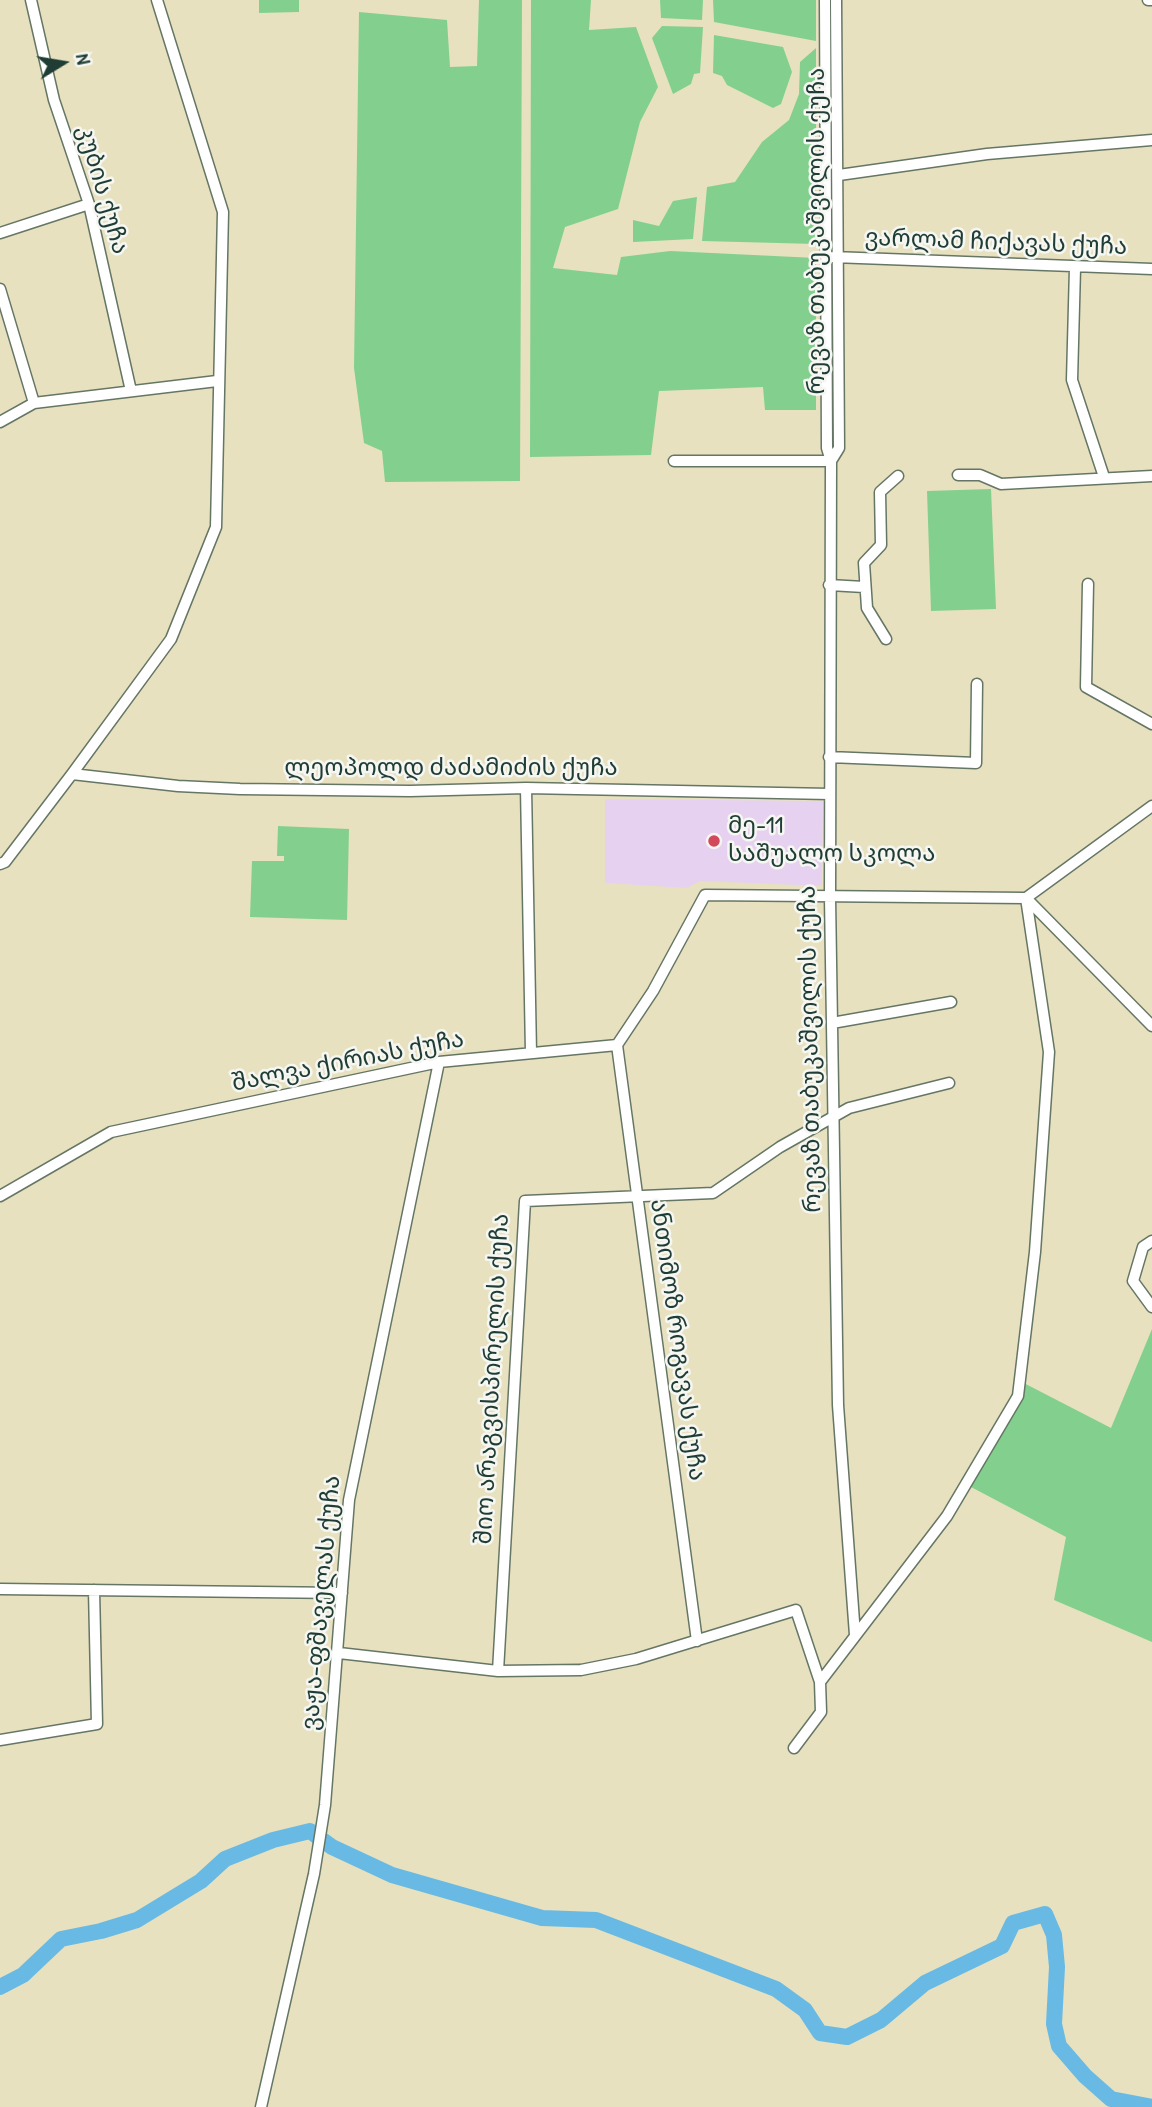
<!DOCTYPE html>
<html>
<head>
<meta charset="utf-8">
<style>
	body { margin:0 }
	#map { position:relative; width:1152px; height:2107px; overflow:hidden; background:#e7e1bf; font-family:"Patrick Hand",sans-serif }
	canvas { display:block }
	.north { position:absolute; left:28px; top:28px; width:70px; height:70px; -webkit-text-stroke:5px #f6f6f2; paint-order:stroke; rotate:79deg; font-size:19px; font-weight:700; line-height:28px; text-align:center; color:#1f3d34 }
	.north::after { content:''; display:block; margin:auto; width:24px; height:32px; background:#1f3d34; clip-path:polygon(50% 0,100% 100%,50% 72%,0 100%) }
</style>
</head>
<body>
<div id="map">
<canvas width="1152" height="2107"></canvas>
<div class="north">N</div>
</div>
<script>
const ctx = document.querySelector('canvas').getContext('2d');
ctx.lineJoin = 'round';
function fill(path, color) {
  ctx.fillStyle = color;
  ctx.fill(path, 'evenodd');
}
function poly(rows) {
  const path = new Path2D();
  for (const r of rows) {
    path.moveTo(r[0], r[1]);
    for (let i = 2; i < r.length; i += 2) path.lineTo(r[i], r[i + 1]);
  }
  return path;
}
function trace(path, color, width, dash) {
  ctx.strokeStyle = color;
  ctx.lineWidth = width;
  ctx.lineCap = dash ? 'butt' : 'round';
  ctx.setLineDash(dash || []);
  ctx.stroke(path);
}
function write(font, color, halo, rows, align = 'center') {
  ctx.font = font + ' "Patrick Hand","Noto Sans Georgian",sans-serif';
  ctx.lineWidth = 5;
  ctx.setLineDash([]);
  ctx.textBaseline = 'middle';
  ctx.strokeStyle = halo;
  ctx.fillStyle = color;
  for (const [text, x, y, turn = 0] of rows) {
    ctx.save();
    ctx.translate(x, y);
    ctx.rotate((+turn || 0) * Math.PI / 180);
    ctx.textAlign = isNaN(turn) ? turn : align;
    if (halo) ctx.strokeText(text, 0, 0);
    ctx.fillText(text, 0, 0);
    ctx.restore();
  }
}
fill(poly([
	[605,799,823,801,822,886,700,881,687,888,605,883]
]), '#e6d2f0');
fill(poly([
	[259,0,299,0,299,12,259,13],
	[479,0,522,0,520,481,385,482,382,451,364,443,354,368,359,12,447,20,450,67,477,66],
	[531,0,591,0,589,30,636,27,658,87,640,122,618,209,565,227,553,268,617,275,621,257,670,251,816,258,816,410,765,410,763,387,659,391,651,455,530,457],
	[660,0,703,0,702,20,661,18],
	[713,0,816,0,816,41,714,22],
	[662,26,703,27,700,73,694,74,691,84,673,94,652,38],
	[714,35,783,47,792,72,781,104,773,108,727,85,722,76,713,73],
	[816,48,816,244,702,241,707,187,735,182,762,142,789,120,799,94,800,62],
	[697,197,693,239,633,242,633,220,659,226,673,201],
	[991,489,996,609,931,611,927,491],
	[278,826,349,829,347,920,250,917,252,861,284,861,284,856,277,856],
	[1152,1329,1152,1642,1054,1600,1066,1537,971,1487,1018,1380,1111,1428]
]), '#83d08e');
trace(poly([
	[0,1987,23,1975,61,1939,101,1931,137,1920,201,1881,225,1859,273,1840,310,1831,332,1847,392,1875,542,1918,596,1920,776,1989,805,2010,820,2033,847,2037,881,2020,925,1983,1002,1946,1013,1923,1045,1914,1054,1935,1057,1967,1054,2024,1059,2046,1085,2076,1111,2099,1152,2107]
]), '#68bae4', 16);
const minor = poly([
	[31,0,54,100,89,204,131,391],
	[825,0,827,448,831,461,830,898,838,1405,855,1635],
	[1148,0,1152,0],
	[839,175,987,154,1152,140],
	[0,233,89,204],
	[833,257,1152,269],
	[1075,268,1072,380,1104,477],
	[0,289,34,403],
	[0,422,34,403,217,381],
	[674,461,831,461],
	[831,461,839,448,836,0],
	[958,475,980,475,1001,484,1152,476],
	[1088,584,1086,687,1152,724],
	[829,585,864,587],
	[886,639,867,608,864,563,881,545,880,492,898,476],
	[829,757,976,763,977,684],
	[72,774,178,786,240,789,410,791,526,788,830,794],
	[526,788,531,1053],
	[0,864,5,862,72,774,171,639,216,527,223,212,157,0],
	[1026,898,1152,1026],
	[832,1023,951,1002],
	[617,1045,697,1641],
	[0,1196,111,1132,439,1062,617,1045,653,991,705,895,1026,898,1152,806],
	[1152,1241,1143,1247,1133,1281,1152,1307],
	[0,1589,342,1593],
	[339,1653,498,1671,581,1670,636,1659,796,1610,820,1682,821,1712,794,1748],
	[498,1671,525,1201,713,1193,780,1147,849,1108,949,1083],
	[820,1682,947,1516,1018,1396,1035,1252,1049,1052,1026,898],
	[0,1740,97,1724,94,1590],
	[261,2107,314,1874,325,1805,349,1500,439,1062]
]);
trace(minor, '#657665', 13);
trace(minor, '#fff', 10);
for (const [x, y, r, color] of [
	[714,841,7,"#d1495b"]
]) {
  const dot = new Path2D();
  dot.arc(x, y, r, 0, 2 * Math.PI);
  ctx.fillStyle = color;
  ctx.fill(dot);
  trace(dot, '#f6f6f2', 2.5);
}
write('24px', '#1f3d34', '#f6f6f2', [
	["კუბის ქუჩა",102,190,74],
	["რევაზ თაბუკაშვილის ქუჩა",818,231,-90],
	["ვარლამ ჩიქავას ქუჩა",996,243,2],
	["ლეოპოლდ ძაძამიძის ქუჩა",451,769],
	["რევაზ თაბუკაშვილის ქუჩა",811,1049,-91],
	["შალვა ქირიას ქუჩა",348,1062,-11],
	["ანთიმოზ როგავას ქუჩა",677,1340,82],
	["შიო არაგვისპირელის ქუჩა",493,1379,-87],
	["ვაჟა-ფშაველას ქუჩა",322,1603,-85]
]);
write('24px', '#1f3d34', '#f6f6f2', [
	["მე-11",728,827],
	["საშუალო სკოლა",728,855]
], 'left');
</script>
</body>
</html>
